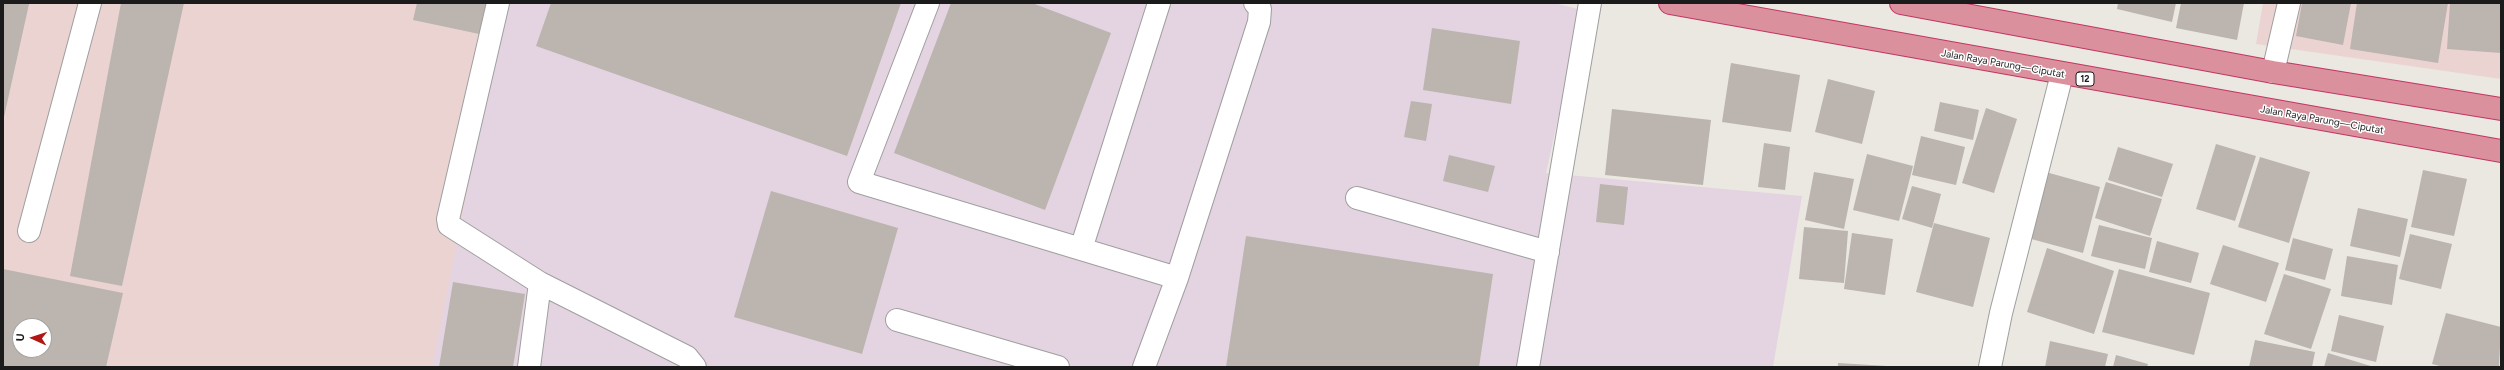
<!DOCTYPE html>
<html>
<head>
<meta charset="utf-8">
<style>
	body { margin:0 }
	#map { position:relative; width:2504px; height:370px; overflow:hidden; background:#ebe8e1; font-family:Figtree,sans-serif }
	canvas { display:block }
	.frame { position:absolute; inset:0; border:4px solid #1b1b1b; pointer-events:none }
	.north { position:absolute; left:12px; top:318px; width:40px; height:40px; box-sizing:border-box; background:#fff; border:1px solid #a4a4a4; border-radius:50%; rotate:273deg; font-size:11px; font-weight:700; line-height:16px; text-align:center; color:#1b1b1b }
	.north::after { content:''; display:block; margin:auto; width:14px; height:18px; background:#b11715; clip-path:polygon(50% 0,100% 100%,50% 72%,0 100%) }
</style>
</head>
<body>
<div id="map">
<canvas width="2504" height="370"></canvas>
<div class="frame"></div>
<div class="north">U</div>
</div>
<script>
const ctx = document.querySelector('canvas').getContext('2d');
ctx.lineJoin = 'round';
function fill(path, color) {
  ctx.fillStyle = color;
  ctx.fill(path, 'evenodd');
}
function poly(rows) {
  const path = new Path2D();
  for (const r of rows) {
    path.moveTo(r[0], r[1]);
    for (let i = 2; i < r.length; i += 2) path.lineTo(r[i], r[i + 1]);
  }
  return path;
}
function trace(path, color, width, dash) {
  ctx.strokeStyle = color;
  ctx.lineWidth = width;
  ctx.lineCap = dash ? 'butt' : 'round';
  ctx.setLineDash(dash || []);
  ctx.stroke(path);
}
function write(font, color, halo, rows, align = 'center') {
  ctx.font = font + ' Figtree,sans-serif';
  ctx.lineWidth = 3;
  ctx.setLineDash([]);
  ctx.textBaseline = 'middle';
  ctx.strokeStyle = halo;
  ctx.fillStyle = color;
  for (const [text, x, y, turn = 0] of rows) {
    ctx.save();
    ctx.translate(x, y);
    ctx.rotate((+turn || 0) * Math.PI / 180);
    ctx.textAlign = isNaN(turn) ? turn : align;
    if (halo) ctx.strokeText(text, 0, 0);
    ctx.fillText(text, 0, 0);
    ctx.restore();
  }
}
fill(poly([
	[3,3,1328,3,1210,367,3,367],
	[20,326,44,326,44,350,20,350],
	[2263,3,2501,3,2501,79,2256,44]
]), '#ebd3d2');
fill(poly([
	[505,3,1554,3,1582,10,1546,173,1802,196,1773,367,432,367]
]), '#e4d4e1');
fill(poly([
	[3,3,29,4,4,117,3,116],
	[121,3,184,3,122,286,70,276],
	[417,3,491,3,484,35,413,20],
	[551,3,901,3,847,156,536,46],
	[951,3,1032,3,1111,33,1045,210,894,153],
	[2118,3,2176,3,2172,22,2117,9],
	[2181,3,2244,3,2237,40,2176,28],
	[2302,3,2351,3,2343,45,2296,36],
	[2357,3,2448,3,2438,63,2350,49],
	[2450,3,2501,3,2501,53,2447,49],
	[1432,28,1520,41,1511,104,1423,90],
	[1731,63,1800,75,1791,132,1722,122],
	[1828,79,1875,91,1862,144,1815,132],
	[1411,101,1432,104,1426,141,1404,137],
	[1940,102,1979,110,1973,140,1934,131],
	[1986,108,2017,119,1994,193,1962,183],
	[1612,109,1711,120,1703,185,1605,175],
	[1921,136,1965,147,1956,185,1912,175],
	[1764,143,1790,147,1785,190,1758,187],
	[2216,144,2256,156,2235,221,2196,209],
	[2118,147,2173,164,2162,197,2108,180],
	[1867,154,1913,166,1899,221,1853,210],
	[1449,155,1495,166,1488,192,1443,181],
	[2260,157,2310,172,2289,243,2238,227],
	[2423,170,2467,179,2454,236,2411,227],
	[2042,171,2100,187,2083,253,2024,237],
	[1814,172,1854,179,1844,229,1805,220],
	[2106,182,2162,199,2150,236,2095,218],
	[1600,184,1628,187,1624,225,1596,222],
	[1912,186,1941,194,1932,228,1902,219],
	[771,191,898,228,862,354,734,317],
	[2358,208,2408,219,2400,257,2350,246],
	[1934,223,1990,238,1973,307,1916,292],
	[2099,225,2152,238,2145,269,2091,256],
	[1804,227,1848,231,1844,283,1799,279],
	[1852,233,1893,239,1885,295,1844,289],
	[2410,234,2452,244,2441,289,2399,279],
	[1246,236,1493,274,1479,367,1226,367],
	[2293,238,2333,249,2325,280,2285,270],
	[2157,241,2199,253,2191,283,2149,272],
	[2223,245,2279,263,2266,302,2210,284],
	[2047,248,2114,271,2094,334,2027,312],
	[2347,256,2398,265,2392,305,2341,296],
	[3,269,123,293,106,367,3,367],
	[20,326,44,326,44,350,20,350],
	[2119,269,2210,293,2194,355,2102,332],
	[2284,274,2331,289,2311,349,2264,334],
	[453,282,525,294,513,367,439,367],
	[2446,313,2501,327,2499,367,2444,367,2432,364],
	[2339,315,2384,326,2376,362,2331,351],
	[2255,340,2315,352,2312,367,2249,367],
	[2050,341,2108,354,2105,367,2045,367],
	[2328,353,2374,367,2324,367],
	[2116,355,2148,364,2147,367,2113,367],
	[1838,363,1887,366,1887,367,1838,367]
]), '#bbb4af');
const minor = poly([
	[498,3,448,219,449,225,540,283],
	[928,3,859,182,1177,278],
	[2273,72,2289,3],
	[1357,198,1548,252],
	[29,231,90,3],
	[1081,249,1159,3],
	[897,320,1058,367],
	[529,367,540,283,687,357,695,367],
	[1144,367,1177,278,1259,22,1260,9,1255,3],
	[1528,367,1590,3],
	[1990,367,2001,313,2062,74]
]);
const highway = poly([
	[1670,3,2501,151],
	[1901,3,2273,72,2501,109]
]);
trace(minor, '#9f9f9f', 24);
trace(highway, '#c23664', 24);
trace(minor, '#fff', 22);
trace(highway, '#db909d', 22);
for (const [x, y, w] of [
	[2085,79,18]
]) {
  const box = new Path2D();
  box.roundRect(x - w / 2, y - 7, w, 14, 3);
  ctx.fillStyle = '#fff';
  ctx.fill(box);
  trace(box, '#1b1b1b', 1);
}
write('bold 9px', '#1b1b1b', null, [
	["12",2085,79]
]);
write('10px', '#1b1b1b', '#fff', [
	["Jalan Raya Parung—Ciputat",2003,64,10],
	["Jalan Raya Parung—Ciputat",2322,120,10]
]);
</script>
</body>
</html>
